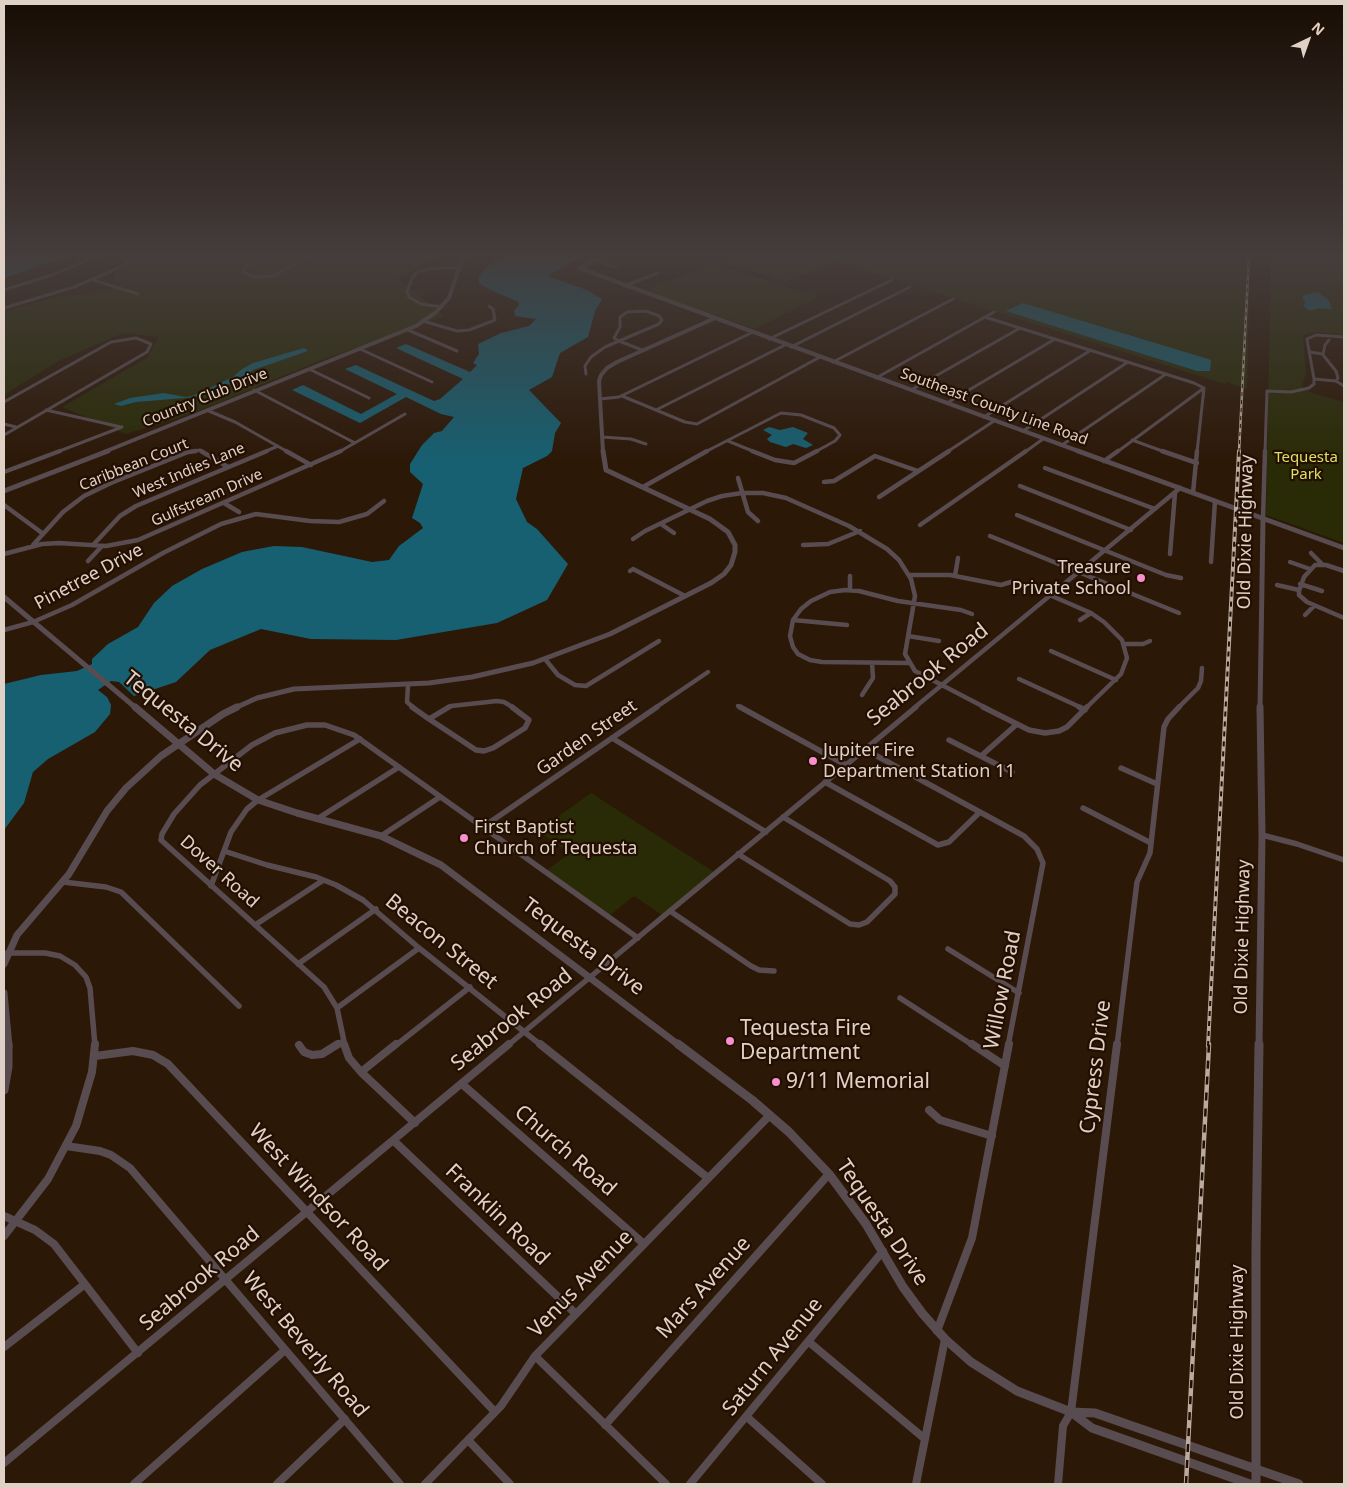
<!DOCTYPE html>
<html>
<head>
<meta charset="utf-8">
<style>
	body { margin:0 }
	#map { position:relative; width:1348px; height:1488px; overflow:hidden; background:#2c1807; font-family:"Noto Sans",sans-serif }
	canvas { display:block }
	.frame { position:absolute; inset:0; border:5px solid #e0d1c7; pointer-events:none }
	.north { position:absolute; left:1283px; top:15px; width:50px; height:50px; -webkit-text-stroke:4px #220f01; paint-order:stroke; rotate:42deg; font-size:14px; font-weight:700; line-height:20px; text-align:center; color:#e0d1c7 }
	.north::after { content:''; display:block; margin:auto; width:18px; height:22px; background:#e0d1c7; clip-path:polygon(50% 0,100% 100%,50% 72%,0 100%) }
</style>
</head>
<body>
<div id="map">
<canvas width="1348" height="1488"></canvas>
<div class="frame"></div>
<div class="north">N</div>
</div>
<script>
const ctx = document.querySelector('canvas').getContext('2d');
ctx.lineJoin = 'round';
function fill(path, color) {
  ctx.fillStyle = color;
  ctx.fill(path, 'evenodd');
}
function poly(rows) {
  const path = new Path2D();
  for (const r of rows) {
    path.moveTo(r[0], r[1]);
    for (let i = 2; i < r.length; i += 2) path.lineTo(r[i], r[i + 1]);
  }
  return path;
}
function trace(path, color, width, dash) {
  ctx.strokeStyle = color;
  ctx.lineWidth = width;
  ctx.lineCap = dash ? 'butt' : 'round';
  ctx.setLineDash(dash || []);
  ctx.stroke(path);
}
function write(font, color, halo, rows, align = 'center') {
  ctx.font = font + ' "Noto Sans",sans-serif';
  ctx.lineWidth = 4.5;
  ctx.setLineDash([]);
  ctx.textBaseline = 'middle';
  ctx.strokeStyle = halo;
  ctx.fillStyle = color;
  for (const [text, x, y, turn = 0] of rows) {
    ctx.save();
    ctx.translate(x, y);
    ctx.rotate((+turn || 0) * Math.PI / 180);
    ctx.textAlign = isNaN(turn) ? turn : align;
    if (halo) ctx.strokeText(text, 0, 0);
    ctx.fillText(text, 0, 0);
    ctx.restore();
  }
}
fill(poly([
	[143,256,438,256,438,258,398,278,444,316,319,361,196,412,126,434,62,407,147,358,159,337,123,333,58,361,4,395,4,311,58,297,110,291,116,272],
	[733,256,1250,256,1247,389,1226,382,1225,384,838,262,785,282,721,261],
	[1271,256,1344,256,1344,335,1318,332,1305,334,1303,338,1306,373,1302,387,1312,393,1344,402,1344,543,1266,515],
	[713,263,818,297,755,329,645,291],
	[591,793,714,872,662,915,634,896,609,916,546,871,570,853,538,831]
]), '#292b06');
fill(poly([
	[4,256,68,256,4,278],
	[505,256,583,256,547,276,587,290,602,299,595,311,588,337,560,353,552,377,529,390,561,423,555,433,552,451,547,456,523,468,516,499,527,522,537,529,568,564,547,600,497,623,396,640,311,639,261,629,210,650,176,682,134,696,119,682,111,681,98,690,107,697,111,705,110,714,95,732,48,759,33,772,24,803,4,830,4,684,41,675,77,671,92,664,92,659,108,644,138,627,154,603,172,586,202,569,242,552,274,546,302,547,372,562,389,560,399,546,423,528,420,523,412,518,423,484,410,472,410,464,422,445,434,433,442,431,454,417,441,414,406,397,360,423,292,390,303,385,361,414,397,394,345,369,356,365,434,401,440,399,463,379,396,348,406,344,470,372,477,365,473,363,479,354,478,344,501,333,529,326,536,319,515,316,514,311,519,305,519,302,491,290,480,284,478,280,482,272,490,264],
	[1318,292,1329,301,1332,309,1318,308,1310,311,1303,306,1306,302,1303,300,1303,295],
	[1023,303,1205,358,1211,360,1210,371,1197,371,1006,311],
	[304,348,308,351,253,370,242,379,196,397,136,402,121,406,114,404,130,398,164,393,185,397,192,396,233,377,242,369,253,363],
	[769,427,780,430,793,427,808,433,803,439,813,445,806,448,793,444,786,447,770,442,767,439,772,435,763,430]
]), '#166072');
trace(poly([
	[265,256,245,267,243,272,254,277,273,276,310,256],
	[972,256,977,257],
	[594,260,616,267],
	[93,280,138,294],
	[624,286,658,273],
	[4,290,55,274,96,256],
	[442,307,421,304,409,297,407,291,413,277,418,272,429,269,461,267],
	[4,308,74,287,112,271,140,256],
	[646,311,659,316,662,320,659,324,619,341,614,338,620,327,620,317,627,312,646,311],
	[985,317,1194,383,1204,388],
	[423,321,457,331,469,330,495,320,493,309,489,306],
	[408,330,457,351],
	[769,339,892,280],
	[1329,340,1325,345,1323,355,1336,371,1338,378,1336,381],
	[619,341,642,350],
	[791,347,910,287],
	[360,349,432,382],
	[1309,352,1323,354],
	[833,362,953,299],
	[309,369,369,398],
	[586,374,585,366,591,357,605,347,619,341],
	[876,378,994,312],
	[1314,379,1336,381,1344,386],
	[254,390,355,443],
	[911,390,1020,328],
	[622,396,685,422,697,424,820,357],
	[600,399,619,397,751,333],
	[4,402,111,342,136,338,151,344,147,352,4,435],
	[947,403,1055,339],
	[46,410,121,427],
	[656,410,785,345],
	[209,411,235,422,288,452],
	[984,417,1091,350],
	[4,424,16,427],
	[1023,431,1128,362],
	[602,437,631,439,646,444],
	[1132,440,1165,452],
	[728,441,755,452],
	[1062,445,1166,374],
	[57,452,122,427],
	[189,452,200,450,203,452],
	[264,452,278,446],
	[339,452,405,414],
	[705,452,781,413,801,415,834,428,840,435,835,441,815,452],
	[947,452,994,421],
	[1025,452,1043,439],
	[1117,452,1204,388],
	[1197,452,1204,388],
	[1265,452,1267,391,1291,392,1309,388,1314,384,1314,379,1307,339,1316,335,1344,337]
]), '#594c51', 3);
trace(poly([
	[201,451,228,467],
	[286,451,311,465],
	[752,451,775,460,794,463,817,451],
	[1162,451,1197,463],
	[1104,461,1118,451],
	[1045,468,1155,509],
	[4,472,60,451],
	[738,478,748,512,758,521],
	[824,482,834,481,875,456,918,471],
	[1020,486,1131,530],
	[643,487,707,451],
	[1193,493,1197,451],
	[879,497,949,451],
	[224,503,239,512],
	[4,505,42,533],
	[1017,515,1166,575,1181,578],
	[1263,519,1265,451],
	[661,524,674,533],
	[920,525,1026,451],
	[990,536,1179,613],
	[633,539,645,531,707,501,722,496,742,493,763,493,786,498,849,526,887,549,899,560,911,579,915,596,905,654,915,671,986,708],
	[33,545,63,512,84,496,111,483,188,452,196,451],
	[93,545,120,516,136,506,267,451],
	[803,545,828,544,860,531],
	[1311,553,1322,564],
	[4,554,42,544,59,543,106,546,138,540,341,451],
	[1170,554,1175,493],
	[88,561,102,546],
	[1211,562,1215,501],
	[1290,562,1310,569],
	[630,571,633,569,685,596],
	[1344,571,1326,565,1315,565,1304,577,1299,591,1299,595,1307,602,1344,618],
	[909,575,950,575,1001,585,1014,581],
	[850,576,850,590],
	[955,576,958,558],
	[1300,584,1322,591],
	[1277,585,1299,590],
	[1052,596,1091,613,1104,622,1122,640,1127,658,1121,674,1086,708],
	[1305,615,1314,606],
	[793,620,847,625],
	[1080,620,1091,613],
	[4,630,33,622,72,605,163,553,221,524,256,514,310,521,339,522,367,514,384,501],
	[908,636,939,641],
	[1124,644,1143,644,1150,641],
	[1051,651,1116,680],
	[545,659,558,675,575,685,586,686,659,641],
	[909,663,822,662,810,660,798,654,793,647,790,636,793,620,801,609,811,601,830,592,845,590,859,591,898,601,961,610,972,614],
	[1019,679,1082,708],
	[408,685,407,702,414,708],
	[862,695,873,678,872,663],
	[738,706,742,708],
	[447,708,451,706,497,701,504,702,514,708],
	[655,708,708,672],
	[914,708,1180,488],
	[1178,708,1198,688,1201,681,1202,668]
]), '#594c51', 4.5);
trace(poly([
	[412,707,429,719],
	[740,707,846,765],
	[983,707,1029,730,1045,733,1059,731,1067,727,1087,707],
	[1079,707,1085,710],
	[429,719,476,750,484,751,493,748,525,728,529,720,512,707],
	[429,719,449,707],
	[612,738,766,832],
	[949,740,1012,772],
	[864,749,1024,836,1037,849,1043,863,1008,1046],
	[981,756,1017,724],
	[1121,768,1157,784],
	[825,782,938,845,949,842,980,812],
	[1083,808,1151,843],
	[317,819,399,767],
	[483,827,657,707],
	[1262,835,1297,844,1344,860],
	[381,836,440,797],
	[224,851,267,865,316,877,336,885,363,900,419,948,542,1046],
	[738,854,850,924,859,925,867,922,895,894,895,887,890,881,783,817],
	[63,882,106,887,121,892,239,1006],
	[211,886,231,832,247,809,258,800,360,739],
	[670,911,751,966,759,970,774,971],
	[255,925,322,881],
	[948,949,1019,993],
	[7,953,45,953,60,956,75,965,86,977,90,988,95,1046],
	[298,964,376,909],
	[900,998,974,1046],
	[337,1008,419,948],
	[336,1046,343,1041],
	[345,1046,337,1008,324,987,161,840,162,834,174,814,200,785,252,745,275,733,307,725,325,725,354,735,638,938],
	[395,1046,470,987],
	[507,1046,916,707],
	[1117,1046,1137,882,1150,853,1164,727,1168,719,1179,707]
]), '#594c51', 5.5);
trace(poly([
	[344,1044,349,1058,361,1072,415,1123],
	[540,1044,708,1178],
	[972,1044,1005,1066],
	[299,1045,304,1052,312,1055,322,1054,338,1044],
	[95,1056,133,1051,153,1055,168,1064,495,1412],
	[361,1072,396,1044],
	[462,1084,644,1244],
	[929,1110,940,1120,992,1136],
	[394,1141,576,1314],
	[66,1146,100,1151,111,1155,130,1168,400,1484],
	[4,1216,35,1230,54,1244,138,1353],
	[4,1236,48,1179,76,1126,92,1072,95,1044],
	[937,1331,972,1238,1009,1044],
	[809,1342,925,1439],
	[4,1347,85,1284],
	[535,1356,666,1484],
	[747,1417,822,1484],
	[605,1425,829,1174],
	[468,1440,510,1484],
	[4,1463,509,1044],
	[134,1484,285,1350],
	[277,1484,345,1419],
	[425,1484,501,1406,535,1356,770,1115],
	[690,1484,883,1251],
	[916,1484,945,1339],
	[1058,1484,1063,1426,1071,1412,1117,1044]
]), '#594c51', 8);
trace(poly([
	[605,256,579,268,1081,452],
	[104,452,416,326,435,313,449,298,463,256],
	[603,452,599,381,601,375,607,368,617,362,713,319]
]), '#594c51', 4);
trace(poly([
	[1078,451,1344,548],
	[4,491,108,451],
	[4,597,136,708],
	[235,708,257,698,294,689,429,683,472,677,533,663,610,634,711,583,724,574,731,565,735,552,735,545,728,532,710,519,606,470,603,451],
	[1260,708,1263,519]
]), '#594c51', 5);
trace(poly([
	[135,707,214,774,258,800,297,813,381,836,441,865,680,1046],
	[4,964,17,935,69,874,107,811,126,788,161,756,223,714,237,707],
	[4,993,9,1046],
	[1259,1046,1262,835,1260,707]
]), '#594c51', 7);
trace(poly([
	[678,1044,752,1100,789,1132,829,1174,866,1224,903,1287,922,1313,945,1339,971,1362,1017,1391,1071,1412,1092,1428,1250,1484],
	[4,1090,8,1067,8,1044],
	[1072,1412,1095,1413,1299,1484],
	[1256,1484,1256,1251,1259,1044]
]), '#594c51', 9);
const railFar2 = poly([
	[1239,452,1249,256]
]);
const railFar1 = poly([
	[1208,1046,1239,451]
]);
const rail = poly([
	[1186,1484,1209,1044]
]);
trace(railFar2, '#baaa9f', 2.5);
trace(railFar1, '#baaa9f', 4);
trace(rail, '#baaa9f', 4.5);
trace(railFar2, '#220f01', 1, [4]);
trace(railFar1, '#220f01', 2, [5]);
trace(rail, '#220f01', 2.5, [8]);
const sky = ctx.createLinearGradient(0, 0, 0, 464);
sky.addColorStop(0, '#180d04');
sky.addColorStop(0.55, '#453d3c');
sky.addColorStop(1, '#453d3c00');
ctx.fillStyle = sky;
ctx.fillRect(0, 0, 1348, 464);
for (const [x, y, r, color] of [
	[1141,578,5,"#f790cd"],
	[813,761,5,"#f790cd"],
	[464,838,5,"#f790cd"],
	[730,1041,5,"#f790cd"],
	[776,1082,5,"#f790cd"]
]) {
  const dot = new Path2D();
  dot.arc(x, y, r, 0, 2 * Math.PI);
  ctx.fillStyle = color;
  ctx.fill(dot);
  trace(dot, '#220f01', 2);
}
write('15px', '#e0d1c7', '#220f01', [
	["Country Club Drive",205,398,-22],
	["Southeast County Line Road",994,407,20],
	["Caribbean Court",134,465,-22],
	["West Indies Lane",189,471,-23],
	["Gulfstream Drive",207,498,-24]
]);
write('15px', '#d9e360', '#220f01', [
	["Tequesta",1306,458],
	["Park",1306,475]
]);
write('18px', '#e0d1c7', '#220f01', [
	["Old Dixie Highway",1246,532,-89],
	["Pinetree Drive",89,577,-28],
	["Garden Street",587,738,-35],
	["Dover Road",219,872,42],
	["Old Dixie Highway",1243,937,-89],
	["Old Dixie Highway",1238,1342,-90]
]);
write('18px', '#e0d1c7', '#220f01', [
	["Treasure",1131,568,"right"],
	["Private School",1131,589,"right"],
	["Jupiter Fire",823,751],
	["Department Station 11",823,772],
	["First Baptist",474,828],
	["Church of Tequesta",474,849]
], 'left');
write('21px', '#e0d1c7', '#220f01', [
	["Seabrook Road",928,675,-39],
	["Tequesta Drive",183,722,39],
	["Beacon Street",441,942,39],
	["Tequesta Drive",583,947,37],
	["Willow Road",1003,990,-79],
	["Seabrook Road",512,1020,-39],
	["Cypress Drive",1096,1067,-83],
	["Church Road",565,1151,41],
	["West Windsor Road",318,1198,47],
	["Franklin Road",497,1215,44],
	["Tequesta Drive",882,1223,56],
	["Seabrook Road",200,1279,-40],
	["Venus Avenue",581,1284,-46],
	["Mars Avenue",704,1288,-48],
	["West Beverly Road",305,1345,50],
	["Saturn Avenue",773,1357,-51]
]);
write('21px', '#e0d1c7', '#220f01', [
	["Tequesta Fire",740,1029],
	["Department",740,1053],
	["9/11 Memorial",786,1082]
], 'left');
</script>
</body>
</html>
